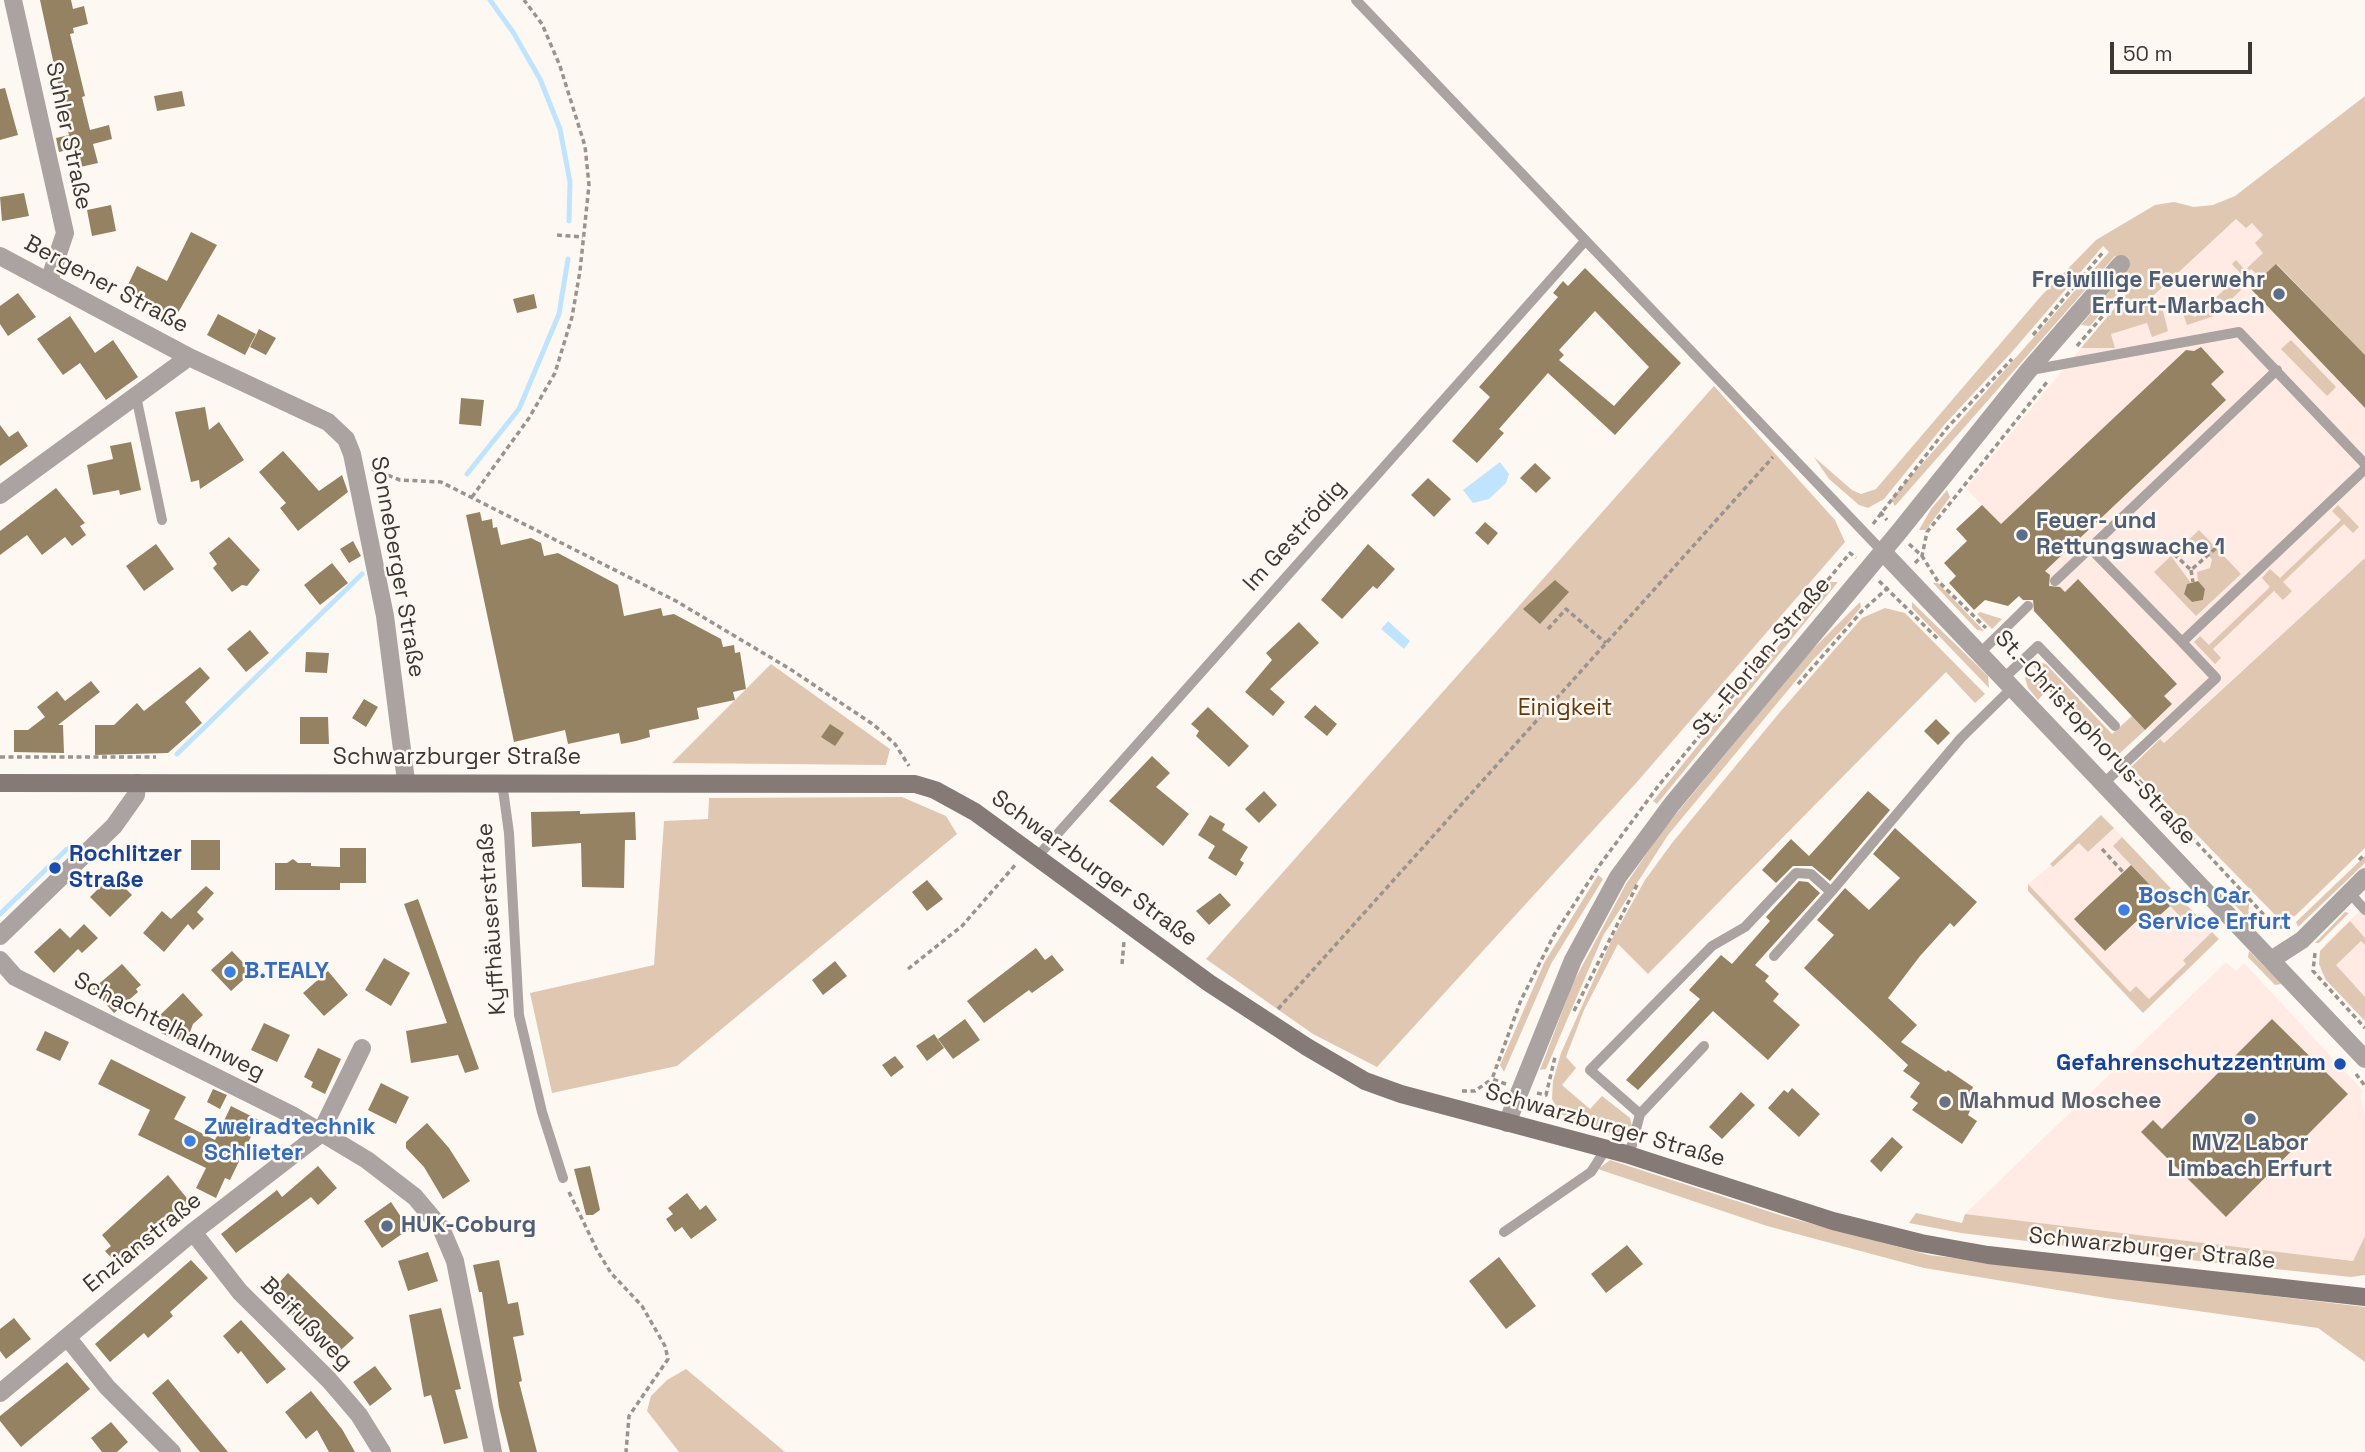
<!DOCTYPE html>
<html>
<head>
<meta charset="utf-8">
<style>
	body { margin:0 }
	#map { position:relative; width:2365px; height:1452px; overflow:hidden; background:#fef8f3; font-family:"Space Grotesk",sans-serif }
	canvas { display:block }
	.scale { position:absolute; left:2110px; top:42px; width:142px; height:32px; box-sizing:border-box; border:4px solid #3e3833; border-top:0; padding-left:9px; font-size:21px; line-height:24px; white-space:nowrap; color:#3e3833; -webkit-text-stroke:5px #fef8f3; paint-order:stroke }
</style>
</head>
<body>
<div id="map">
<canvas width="2365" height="1452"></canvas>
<div class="scale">50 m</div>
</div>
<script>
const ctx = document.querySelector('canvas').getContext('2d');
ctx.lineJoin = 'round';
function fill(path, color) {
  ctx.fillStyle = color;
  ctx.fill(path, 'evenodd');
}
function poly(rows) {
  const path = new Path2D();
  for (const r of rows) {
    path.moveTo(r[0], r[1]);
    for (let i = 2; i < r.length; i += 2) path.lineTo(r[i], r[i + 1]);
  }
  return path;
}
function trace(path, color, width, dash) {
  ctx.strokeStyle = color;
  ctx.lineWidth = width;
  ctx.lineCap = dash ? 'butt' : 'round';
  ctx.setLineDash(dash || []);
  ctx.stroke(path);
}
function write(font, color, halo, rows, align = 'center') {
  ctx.font = font + ' "Space Grotesk",sans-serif';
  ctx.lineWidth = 5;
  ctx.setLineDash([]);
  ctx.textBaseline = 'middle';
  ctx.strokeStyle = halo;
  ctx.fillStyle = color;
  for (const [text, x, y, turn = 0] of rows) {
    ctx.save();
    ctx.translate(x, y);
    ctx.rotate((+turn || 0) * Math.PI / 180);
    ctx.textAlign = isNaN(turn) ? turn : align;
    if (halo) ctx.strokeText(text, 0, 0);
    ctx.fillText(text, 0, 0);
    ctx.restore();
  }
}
fill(poly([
	[2329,131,2365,182,2365,558,2163,743,2148,727,2145,730,2005,581,1974,610,1949,583,1956,576,1944,563,1967,541,1956,529,1982,505,1966,488,2081,348,2115,348,2111,334,2147,323,2147,303],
	[2114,828,2122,837,2113,846,2189,927,2199,918,2212,932,2183,959,2187,964,2149,999,2136,986,2130,992,2028,884,2079,842,2088,852],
	[2365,906,2365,1010,2326,980,2321,972,2319,957,2326,943],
	[2226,962,2236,971,2244,963,2364,1092,2360,1093,2365,1118,2365,1236,2353,1261,1965,1214]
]), '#ffebe3');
fill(poly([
	[2365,96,2365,355,2277,264,2261,278,2251,269,2236,284,2241,290,2214,316,2187,325,2182,311,2186,308,2195,317,2226,288,2217,278,2221,274,2230,284,2241,274,2232,264,2236,260,2245,270,2263,253,2255,243,2263,235,2252,223,2246,228,2236,219,2151,298,2163,311,2168,331,2152,337,2147,323,2111,334,2115,348,2081,348,2140,278,2135,273,2090,326,2081,325,2129,268,2115,256,1895,506,1891,499,2109,252,2103,246,2011,353,1945,424,1884,499,1868,508,1859,505,1829,479,1814,457,1852,490,1861,494,1876,489,2041,296,2096,240,2155,205,2174,202,2194,207,2213,205,2235,196],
	[2291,340,2336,387,2327,396,2281,349],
	[1714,386,1835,520,1845,542,1637,782,1377,1067,1313,1034,1206,959],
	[1947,490,1950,497,1926,530,1919,530,1931,509],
	[2338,505,2359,527,2353,533,2344,524,2283,582,2292,591,2283,600,2274,591,2213,649,2221,658,2215,664,2194,642,2200,636,2209,645,2270,587,2262,578,2270,569,2280,578,2341,520,2332,511],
	[2199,530,2241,574,2196,616,2154,572,2171,556,2191,583,2187,584,2184,594,2192,602,2203,600,2205,589,2198,581,2197,572,2210,568,2212,559,2198,545,2191,547,2182,557,2177,551],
	[2365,558,2365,848,2295,916,2280,920,2131,767,2160,739,2164,743],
	[1830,582,1838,582,1657,804,1653,801],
	[1933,583,1938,583,1984,631,1977,630],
	[1860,602,1861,607,1850,621,1813,660,1668,835,1603,936,1546,1069,1540,1070,1573,983,1626,884,1662,831,1808,654],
	[1912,602,1988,676,1989,688,1912,608],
	[1885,608,1905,613,1985,694,1975,703,1946,672,1648,974,1618,944,1584,1010,1566,1057,1576,1068,1562,1085,1590,1109,1602,1096,1630,1118,1632,1126,1627,1139,1560,1114,1552,1099,1553,1081,1561,1053,1612,939,1645,880,1672,843,1780,712,1862,618],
	[1980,612,2002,619,1992,629,1977,614],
	[2038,662,2046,664,2112,734,2132,716,2145,730,2119,754,2033,666],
	[771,664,890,749,886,765,672,763],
	[2028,671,2047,690,2038,700,2028,688,2025,678],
	[902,797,946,816,957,834,677,1066,552,1093,530,993,654,965,664,821,708,819,709,798],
	[2101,815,2114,828,2088,852,2079,843,2053,867,2050,864],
	[2122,837,2199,918,2190,927,2113,846],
	[2365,856,2365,863,2298,927,2296,922],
	[1598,875,1603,879,1551,964,1504,1072,1500,1065,1544,963],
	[2028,884,2130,992,2136,986,2149,999,2186,964,2183,960,2212,932,2219,939,2143,1013,2028,891],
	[2240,895,2249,904,2248,919,2232,902],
	[2345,912,2349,913,2319,943,2315,943],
	[2350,921,2365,938,2365,945,2361,941,2336,965,2365,997,2365,1021,2326,980,2319,964,2320,951],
	[2249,951,2281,983,2281,984,2275,985,2248,957],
	[1610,1160,1783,1216,1929,1255,2365,1307,2365,1362,2318,1328,2106,1298,1924,1268,1767,1226,1598,1169],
	[1916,1213,1962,1223,1965,1214,2353,1261,2365,1236,2365,1275,2351,1277,2124,1253,1961,1233,1909,1223],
	[686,1369,785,1452,679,1452,647,1411,651,1396,667,1380]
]), '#e0c7b2');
fill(poly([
	[1500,462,1509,474,1506,483,1489,499,1473,503,1463,490],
	[1388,621,1410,641,1404,649,1381,629]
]), '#c0e4fd');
trace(poly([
	[490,0,513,32,540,79,560,129,570,182,569,221],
	[467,474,519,409,559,314,568,259],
	[177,754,362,574],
	[0,914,67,849,73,847]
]), '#c0e4fd', 5);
fill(poly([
	[40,0,71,0,73,9,84,6,88,24,73,28,74,33,70,34,85,96,82,97,90,130,109,125,112,139,93,144,98,163,76,168,72,149,59,152,56,138,69,135],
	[5,88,18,135,0,140,0,89],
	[182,91,185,106,157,111,154,96],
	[24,193,29,216,2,221,0,197],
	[111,205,116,231,92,236,87,210],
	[191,232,217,245,175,318,124,293,137,266,167,281],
	[2276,264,2365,355,2365,408,2250,288],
	[1585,268,1681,363,1615,435,1548,373,1499,429,1504,433,1477,463,1452,441,1490,397,1479,387,1558,297,1553,293,1563,281,1568,286],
	[1595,311,1649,367,1614,406,1559,360,1564,355,1559,350],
	[18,293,36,317,8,336,0,324,0,306],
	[534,294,537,308,517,313,513,299],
	[218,314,256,334,245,355,207,335],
	[70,316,95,353,113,340,138,377,106,400,80,363,63,375,37,339],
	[259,329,276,338,266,355,250,347],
	[2201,347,2224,372,2211,384,2226,400,2045,571,2050,575,2049,586,2060,587,2065,592,2078,579,2177,684,2164,696,2172,704,2145,730,2034,611,2033,600,2023,600,2019,596,2008,606,1985,600,1974,610,1949,583,1956,576,1944,563,1967,541,1956,529,1982,505,2001,524,2186,350,2194,351],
	[461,398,484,400,481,426,459,424],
	[205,407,209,430,219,422,244,460,200,489,199,480,191,482,175,412],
	[0,425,9,437,18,431,28,446,0,466],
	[131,442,141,490,120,495,119,490,93,495,87,465,113,459,110,446],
	[283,451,319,491,342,475,348,492,298,531,280,508,286,503,259,472],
	[1535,463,1551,478,1536,493,1520,478],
	[1428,478,1451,499,1434,517,1411,495],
	[56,488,85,523,80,526,86,535,72,546,65,537,42,555,27,535,0,555,0,531],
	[480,512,482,521,492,519,493,528,497,527,501,545,531,538,541,543,544,556,558,553,618,585,624,616,661,608,663,616,674,614,721,639,723,647,734,645,735,653,740,652,746,689,733,692,735,700,697,708,699,719,649,730,650,737,636,741,621,744,619,733,568,744,565,730,514,742,466,515],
	[1485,522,1498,533,1488,545,1475,533],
	[229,537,260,570,247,586,242,585,232,592,213,568,217,564,209,553],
	[353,541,361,556,349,563,340,549],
	[156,544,174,569,144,591,126,566],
	[1368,544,1395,569,1377,589,1373,586,1342,619,1321,600],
	[332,563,348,583,320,605,304,585],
	[1555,580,1569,592,1540,624,1523,609],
	[2198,581,2205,589,2203,600,2192,602,2184,594,2187,584],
	[1299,622,1319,643,1270,689,1285,702,1273,716,1245,692,1272,660,1266,653],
	[250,630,269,653,246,672,227,649],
	[306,652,329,653,327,673,305,672],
	[200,667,210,678,185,702,202,723,168,753,95,755,95,725,114,725,137,703,144,711],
	[91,681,100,692,58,725,63,725,64,753,14,752,14,730,28,730,45,717,37,707,57,691,65,701],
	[364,699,378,707,366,727,352,718],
	[1315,705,1337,724,1327,736,1304,717],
	[1208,707,1249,746,1229,767,1196,736,1199,731,1191,724],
	[300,717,328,717,329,744,300,744],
	[1936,719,1950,733,1938,745,1924,731],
	[830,724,844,733,835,746,821,737],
	[1152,756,1170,773,1156,787,1189,814,1163,846,1109,801],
	[1264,791,1277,805,1259,823,1245,809],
	[1868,791,1890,810,1830,881,1812,866,1793,866,1776,883,1762,870,1791,839,1809,856],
	[580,811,580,814,635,812,636,840,625,840,624,888,582,887,581,843,532,847,531,812],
	[1210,815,1225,824,1222,830,1248,847,1240,860,1244,863,1236,876,1208,858,1215,846,1198,835],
	[1895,828,1977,902,1954,927,1950,923,1920,956,1888,998,1917,1025,1901,1042,1946,1072,1948,1070,1973,1087,1972,1090,1978,1094,1968,1115,1977,1121,1962,1144,1912,1110,1918,1103,1910,1097,1920,1083,1903,1071,1908,1065,1804,968,1834,935,1817,920,1845,888,1869,910,1900,878,1873,854],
	[191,840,220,840,220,870,191,870],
	[340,848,366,848,366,883,340,883,340,890,275,890,275,863,287,863,293,859,298,863,311,863,311,866,340,867],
	[2131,865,2170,906,2150,924,2142,916,2105,951,2074,919],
	[112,875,132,895,110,917,90,897],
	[927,880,943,899,927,911,912,892],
	[1799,881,1808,882,1820,893,1755,965,1769,976,1765,981,1779,994,1773,1001,1800,1025,1768,1060,1713,1011,1638,1090,1626,1080,1700,999,1689,990,1721,955,1732,964,1770,921,1766,917],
	[206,886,214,893,197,912,204,919,193,930,188,924,164,952,143,933,162,911,171,919],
	[1220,893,1231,905,1209,925,1196,911],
	[418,899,479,1069,465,1073,458,1055,411,1063,406,1031,447,1023,404,904],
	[84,924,98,938,82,953,78,949,54,973,34,952,60,928,70,938],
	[1036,948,1045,960,1052,955,1064,970,1032,993,1029,990,984,1023,967,1001],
	[232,951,252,972,231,991,211,970],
	[384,958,410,973,391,1006,365,990],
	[835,961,847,976,823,995,812,980],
	[122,964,141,985,136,989,138,992,114,1013,93,989],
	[328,971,348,995,324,1016,303,993],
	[183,993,203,1015,193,1024,187,1040,175,1039,161,1033,164,1026,157,1018],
	[965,1019,980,1040,953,1059,938,1039],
	[2272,1019,2348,1094,2226,1217,2141,1132,2153,1120,2162,1129],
	[264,1023,290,1035,277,1062,251,1050],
	[45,1031,69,1042,60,1061,36,1050],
	[934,1034,944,1048,927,1061,916,1046],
	[318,1048,341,1059,325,1094,311,1087,313,1082,304,1077],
	[895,1056,904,1067,891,1077,882,1065],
	[111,1059,186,1097,174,1119,215,1140,231,1106,259,1120,230,1180,225,1178,216,1198,196,1188,206,1168,138,1135,150,1110,98,1084],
	[381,1083,409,1097,396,1124,368,1110],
	[1792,1088,1820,1114,1799,1137,1768,1108,1784,1090,1788,1093],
	[213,1089,227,1095,220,1109,207,1102],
	[1741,1092,1755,1105,1722,1139,1709,1127],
	[427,1123,449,1148,470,1181,443,1199,424,1167,406,1148,406,1142],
	[1892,1137,1903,1147,1881,1172,1870,1161],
	[318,1166,337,1188,318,1205,311,1197,236,1253,221,1234,277,1190,282,1197],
	[590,1166,600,1210,593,1215,586,1215,574,1169],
	[168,1175,190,1202,150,1235,152,1238,118,1265,105,1251,111,1246,102,1235],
	[687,1193,700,1210,706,1205,717,1220,691,1239,682,1227,675,1232,666,1219,673,1214,668,1208],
	[391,1202,409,1229,382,1248,364,1221],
	[1627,1245,1643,1264,1606,1293,1591,1274],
	[428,1252,438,1281,408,1291,398,1261],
	[1499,1257,1536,1306,1506,1329,1469,1281],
	[191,1260,208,1278,170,1312,173,1316,148,1338,144,1333,110,1362,95,1344],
	[499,1260,508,1304,518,1302,524,1335,513,1337,522,1381,519,1382,537,1452,510,1452,499,1407,482,1292,479,1292,473,1265],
	[288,1273,354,1338,332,1358,283,1305,286,1302,273,1289],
	[441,1308,461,1389,455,1390,468,1438,444,1444,431,1395,424,1397,409,1315],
	[14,1318,31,1339,6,1359,0,1351,0,1329],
	[241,1320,286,1369,267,1384,241,1351,238,1354,223,1336],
	[67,1362,90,1389,21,1447,0,1421,0,1416],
	[375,1366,392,1389,370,1406,353,1382],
	[168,1379,185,1400,228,1452,200,1452,182,1430,152,1393],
	[311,1391,342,1429,355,1452,329,1452,317,1430,306,1439,285,1412],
	[111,1422,128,1442,117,1452,102,1452,91,1438]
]), '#958262');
trace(poly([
	[557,235,583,237],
	[2033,335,2104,251],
	[2077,346,2106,312],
	[372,469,400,480,441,482,676,601,790,669,874,725,895,744,909,766],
	[472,497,529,418,555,373,572,317,580,271,589,185,585,146,560,66,542,24,524,0],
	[1880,512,1887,520],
	[1873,524,1947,428,2012,359],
	[1909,544,1922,556,1937,580,1986,628],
	[2174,554,2191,570,2216,548],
	[1915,563,1922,556,1927,532,2047,382],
	[2191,570,2193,582],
	[1879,581,1938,639],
	[1548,629,1566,609,1606,643],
	[2033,672,2114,753],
	[1798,684,1862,611,1891,585],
	[0,757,156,757],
	[2133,774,2265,916,2279,927,2290,927],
	[2102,849,2123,872],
	[2359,860,2365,854],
	[2315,953,2313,971,2365,1028],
	[1122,964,1124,941],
	[908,969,962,926,1016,864],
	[1278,1009,1773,457],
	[1574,1011,1638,883],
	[2356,1074,2365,1086],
	[1506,1084,1492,1079,1521,1000,1554,935,1599,866,1659,785,1850,553,1856,558],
	[1462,1091,1475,1091,1492,1079],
	[1537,1093,1546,1095,1555,1057],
	[569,1192,597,1250,611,1273,642,1306,665,1346,668,1359,629,1416,626,1452]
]), '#9a948f', 3.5, [5, 3.5]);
trace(poly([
	[1356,0,1882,551],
	[2031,370,2239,332,2365,464],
	[2277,370,2090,548,2182,642,2365,469],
	[136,396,162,520],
	[2055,581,2090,548],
	[1980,653,2028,606],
	[2004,678,2038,646,2115,726],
	[502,782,509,833,519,1015,542,1112,563,1178],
	[2104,783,2216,678,2182,642],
	[1036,858,1585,241],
	[1831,892,1961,738,2013,687],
	[2349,892,2365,910],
	[1640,1114,1704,1046],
	[1626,1154,1632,1145,1640,1114,1590,1070,1712,946,1745,927,1796,873,1811,874,1831,892,1774,956],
	[1504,1232,1591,1172,1606,1149]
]), '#aba3a1', 10);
trace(poly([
	[13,0,65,233,49,281],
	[0,256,189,357,328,422,346,439,352,454,385,616,406,781],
	[0,495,189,357],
	[1882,551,2365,1059],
	[0,936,114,826,136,795,137,783],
	[0,960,15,977,292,1115,367,1160,415,1197,441,1228,455,1261,493,1452],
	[2271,960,2302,940,2365,877],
	[1507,1123,1573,960,1618,877,1672,804,1898,533,2028,371,2121,264],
	[193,1232,240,1292,329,1380,359,1415,382,1452],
	[67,1337,107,1387,172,1452],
	[0,1393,193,1232,320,1134,362,1048]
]), '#aba3a1', 18);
trace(poly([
	[0,783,915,784,935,790,975,812,1209,983,1307,1047,1365,1081,1401,1094,1626,1154,1833,1221,1921,1243,1988,1255,2365,1297]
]), '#867a77', 18);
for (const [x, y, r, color] of [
	[2279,294,7,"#5c6f8a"],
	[2022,535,7,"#5c6f8a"],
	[55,868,7,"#1a4fb4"],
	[2124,910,7,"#3f7fe0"],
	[230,972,7,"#3f7fe0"],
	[2340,1064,7,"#1a4fb4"],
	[1945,1102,7,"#6b7280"],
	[2250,1119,7,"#5c6f8a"],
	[190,1141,7,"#3f7fe0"],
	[387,1226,7,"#5c6f8a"]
]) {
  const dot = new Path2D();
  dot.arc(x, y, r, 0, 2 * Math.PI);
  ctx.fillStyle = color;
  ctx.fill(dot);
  trace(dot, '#fef8f3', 2.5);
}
write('23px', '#3e3833', '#fef8f3', [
	["Suhler Straße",68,136,78],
	["Bergener Straße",106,285,28],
	["Im Geströdig",1295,536,-48],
	["Sonneberger Straße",397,567,80],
	["St.-Florian-Straße",1762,657,-50],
	["St.-Christophorus-Straße",2095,738,47],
	["Schwarzburger Straße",457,758],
	["Schwarzburger Straße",1094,869,36],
	["Kyffhäuserstraße",492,919,-94],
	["Schachtelhalmweg",169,1027,27],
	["Schwarzburger Straße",1605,1126,16],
	["Enzianstraße",143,1243,-39],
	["Schwarzburger Straße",2152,1249,6],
	["Beifußweg",306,1324,45]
]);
write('bold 23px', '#4e5e75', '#fef8f3', [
	["Freiwillige Feuerwehr",2265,281,"right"],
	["Erfurt-Marbach",2265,307,"right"],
	["Feuer- und",2036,522],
	["Rettungswache 1",2036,548],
	["MVZ Labor",2250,1144,"center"],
	["Limbach Erfurt",2250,1170,"center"],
	["HUK-Coburg",401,1226]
], 'left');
write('23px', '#63390d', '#fef8f3', [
	["Einigkeit",1565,709]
]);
write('bold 23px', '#164399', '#fef8f3', [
	["Rochlitzer",69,855],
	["Straße",69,881],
	["Gefahrenschutzzentrum",2326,1064,"right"]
], 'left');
write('bold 23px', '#366cbe', '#fef8f3', [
	["Bosch Car",2138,897],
	["Service Erfurt",2138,923],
	["B.TEALY",244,972],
	["Zweiradtechnik",204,1128],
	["Schlieter",204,1154]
], 'left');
write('bold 23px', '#5b616d', '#fef8f3', [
	["Mahmud Moschee",1959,1102]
], 'left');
</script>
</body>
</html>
